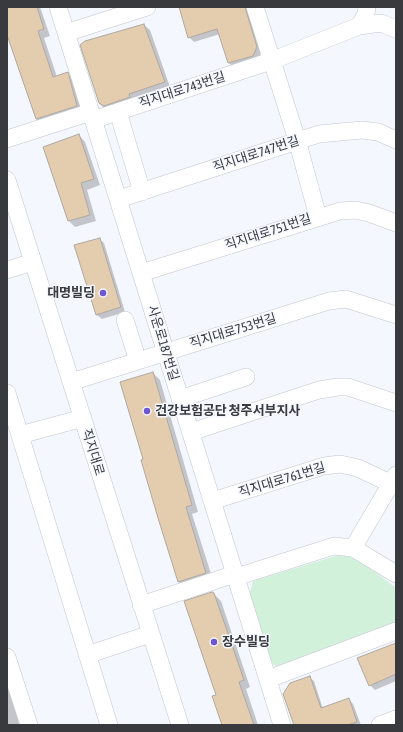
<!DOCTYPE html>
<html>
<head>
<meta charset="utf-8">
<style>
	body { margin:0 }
	#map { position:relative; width:403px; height:732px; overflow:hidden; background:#f4f7fe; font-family:"Asap Condensed",sans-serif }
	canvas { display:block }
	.frame { position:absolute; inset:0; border:8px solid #383a3d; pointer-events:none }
</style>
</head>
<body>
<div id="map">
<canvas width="403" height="732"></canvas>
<div class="frame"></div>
</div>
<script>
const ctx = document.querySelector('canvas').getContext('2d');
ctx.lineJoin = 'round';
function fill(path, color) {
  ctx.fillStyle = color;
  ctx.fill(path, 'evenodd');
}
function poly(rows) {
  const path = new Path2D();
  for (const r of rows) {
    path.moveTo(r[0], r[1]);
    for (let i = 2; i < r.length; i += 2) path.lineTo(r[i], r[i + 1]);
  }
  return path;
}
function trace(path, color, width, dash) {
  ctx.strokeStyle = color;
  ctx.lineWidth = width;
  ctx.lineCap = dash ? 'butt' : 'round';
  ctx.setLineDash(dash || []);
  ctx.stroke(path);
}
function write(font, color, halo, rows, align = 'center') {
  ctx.font = font + ' "Asap Condensed","Noto Sans KR",sans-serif';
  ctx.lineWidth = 3;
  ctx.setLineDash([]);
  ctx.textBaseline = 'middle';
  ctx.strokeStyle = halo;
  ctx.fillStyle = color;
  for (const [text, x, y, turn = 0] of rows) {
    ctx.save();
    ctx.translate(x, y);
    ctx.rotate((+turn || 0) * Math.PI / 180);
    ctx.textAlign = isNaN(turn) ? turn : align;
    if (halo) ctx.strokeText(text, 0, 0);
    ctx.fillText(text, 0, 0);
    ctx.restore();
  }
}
fill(poly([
	[339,555,350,557,370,568,396,588,396,628,282,670,270,662,249,596,253,581]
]), '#d1f1da');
fill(poly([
	[7,7,40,7,50,36,44,38,57,77,68,73,74,80,83,113,43,126,36,119,7,33],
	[188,7,251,7,261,52,258,60,234,68,229,63,220,34,194,42,189,37],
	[144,25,150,30,170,87,105,109,99,103],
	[79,135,85,142,100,185,87,190,96,221,75,227,69,221,44,147],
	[99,239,104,243,125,312,102,319,97,315,75,246],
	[153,373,160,380,198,512,192,514,213,580,186,589,179,582,159,518],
	[214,594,221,601,250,687,246,689,258,725,223,725,217,695],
	[396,644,396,681,375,690,370,685],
	[7,673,24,725,7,725],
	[309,677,314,681,323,709,349,699,353,704,361,725,295,725]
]), '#0003');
const building = poly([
	[7,7,37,7,44,29,38,31,53,77,68,72,77,106,36,119,7,35,7,7],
	[179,7,245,7,257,47,253,56,228,63,217,29,188,38,179,7],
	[144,24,165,82,129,94,130,97,104,106,99,103,80,45,85,41,144,24],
	[79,134,94,179,81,183,90,215,68,221,43,147,79,134],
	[100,238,121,307,96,315,74,245,100,238],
	[153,372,192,505,186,507,206,573,178,582,158,518,141,460,143,459,120,382,153,372],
	[212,592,214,593,244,680,239,682,254,725,222,725,212,696,216,695,184,601,212,592],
	[396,643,396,674,369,686,357,658,396,643],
	[310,676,321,708,349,698,357,722,347,725,294,725,283,694,290,683,310,676]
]);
fill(building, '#e4cdaf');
trace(building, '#aea8a0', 1);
const minor = poly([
	[58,7,282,725],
	[255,7,297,140,318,217],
	[359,26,366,14,367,7],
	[66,33,147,7],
	[118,112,142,192],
	[93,120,271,61,359,26,381,23,396,29],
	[7,139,91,112],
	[7,180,180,725],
	[119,199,319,134,362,130,378,132,396,140],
	[7,270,33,262],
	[141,273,340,211,356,210,369,213,396,223],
	[125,320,138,361],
	[71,382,329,301,346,299,396,315],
	[7,393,109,725],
	[180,399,246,377],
	[191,432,319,390,338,387,348,387,396,403],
	[20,435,83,418],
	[212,501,324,466,340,464,358,468,396,486],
	[353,548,396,475],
	[236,577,334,546,353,548,396,574],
	[141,605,235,574],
	[87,655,150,634],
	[7,657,29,725],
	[268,679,396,631],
	[380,725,396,719]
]);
trace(minor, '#c3c6cf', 18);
trace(minor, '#fff', 17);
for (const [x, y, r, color] of [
	[103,293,4,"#6f56d0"],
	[147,411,4,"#6f56d0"],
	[214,642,4,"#6f56d0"]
]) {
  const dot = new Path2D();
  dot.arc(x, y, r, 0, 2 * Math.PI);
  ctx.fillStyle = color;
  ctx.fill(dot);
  trace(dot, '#f4f7fe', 1.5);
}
write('13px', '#383a3d', '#f4f7fe', [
	["직지대로743번길",182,90,-18],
	["직지대로747번길",256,154,-18],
	["직지대로751번길",268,232,-18],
	["직지대로753번길",233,331,-17],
	["사운로187번길",163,343,73],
	["직지대로",93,452,73],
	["직지대로761번길",282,480,-17]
]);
write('bold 13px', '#383a3d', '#f4f7fe', [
	["대명빌딩",95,293,"right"],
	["건강보험공단 청주서부지사",155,411],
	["장수빌딩",222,642]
], 'left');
</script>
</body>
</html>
